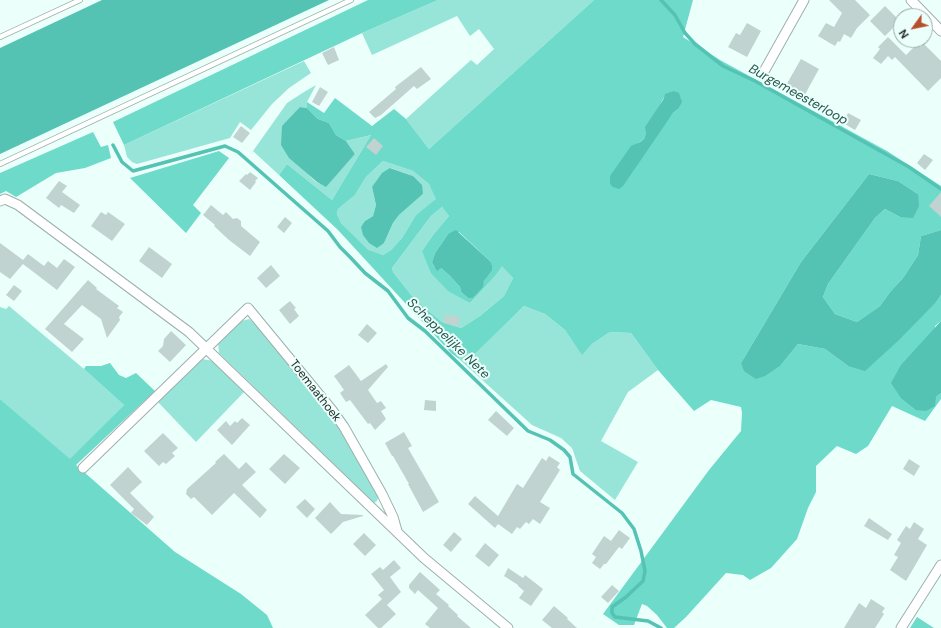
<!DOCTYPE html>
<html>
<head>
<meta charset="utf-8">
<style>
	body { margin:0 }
	#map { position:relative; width:941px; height:628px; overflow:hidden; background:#ebfffb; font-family:"DM Sans",sans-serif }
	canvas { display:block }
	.north { position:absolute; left:893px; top:8px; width:40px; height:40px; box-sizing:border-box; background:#ebfffb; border:1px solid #9daba9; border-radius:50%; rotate:237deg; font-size:11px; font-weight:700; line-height:16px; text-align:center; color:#272e2d }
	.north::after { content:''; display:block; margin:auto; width:14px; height:18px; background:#b74f2b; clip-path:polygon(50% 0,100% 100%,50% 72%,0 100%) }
</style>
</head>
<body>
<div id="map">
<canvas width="941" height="628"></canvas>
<div class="north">N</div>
</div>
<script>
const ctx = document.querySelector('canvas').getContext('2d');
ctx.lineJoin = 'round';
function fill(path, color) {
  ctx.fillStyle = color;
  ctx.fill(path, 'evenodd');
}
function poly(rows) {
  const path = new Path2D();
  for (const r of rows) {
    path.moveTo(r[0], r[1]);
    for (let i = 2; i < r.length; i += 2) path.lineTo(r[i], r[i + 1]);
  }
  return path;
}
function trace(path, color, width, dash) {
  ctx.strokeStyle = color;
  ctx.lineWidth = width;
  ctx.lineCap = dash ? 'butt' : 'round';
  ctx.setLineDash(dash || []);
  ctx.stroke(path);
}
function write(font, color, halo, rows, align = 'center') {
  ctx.font = font + ' "DM Sans",sans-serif';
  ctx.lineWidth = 4;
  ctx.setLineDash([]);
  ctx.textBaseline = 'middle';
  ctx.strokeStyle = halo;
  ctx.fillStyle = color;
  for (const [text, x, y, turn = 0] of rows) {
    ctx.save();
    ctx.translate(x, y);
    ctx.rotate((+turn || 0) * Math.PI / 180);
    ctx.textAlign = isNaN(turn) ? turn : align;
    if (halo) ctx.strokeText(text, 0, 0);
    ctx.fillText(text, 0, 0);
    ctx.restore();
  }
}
fill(poly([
	[438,0,594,0,429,149,406,119,471,60,477,65,494,49,479,29,470,36,457,16,372,55,362,33],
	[304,61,311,73,289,88,272,104,251,130,240,122,230,138,137,164,132,162,127,157,124,145],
	[316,85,307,102,307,108,300,107,296,112,298,165,316,182,326,186,355,154,346,141,371,135,332,200,287,164,279,175,253,151,287,103,304,92],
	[383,161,413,171,429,184,437,199,416,215,402,238,391,250,383,255,368,251,341,223,337,214,338,209,355,195,366,177],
	[391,168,413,176,423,194,399,215,393,223,384,243,365,221,373,216,376,205,372,187],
	[442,207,449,216,433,235,422,251,470,303,496,275,502,265,513,278,504,296,480,316,461,328,442,322,426,309,412,296,393,272,392,268,431,216],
	[9,306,84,369,124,405,70,460,0,399,0,307,6,309],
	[524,306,545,314,565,330,582,354,592,344,610,332,631,333,658,370,628,392,601,441,638,462,615,500,580,471,572,448,561,438,532,425,459,359,461,353,476,353],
	[249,319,256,325,328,412,352,448,377,494,378,498,377,501,374,503,372,501,219,353,218,343,241,321],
	[202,359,214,361,245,391,196,442,157,401]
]), '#97e5d8');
fill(poly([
	[368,0,438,0,362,33,124,145,113,122],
	[594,0,693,0,683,37,720,60,887,151,941,186,941,230,921,236,918,255,903,278,890,292,880,306,857,322,835,314,823,297,828,284,875,218,885,209,900,217,918,194,898,181,869,174,801,262,741,363,781,365,798,344,825,349,848,366,937,301,941,295,941,321,935,326,936,397,941,393,941,399,925,421,892,406,868,446,856,454,837,446,816,466,816,492,808,508,797,539,771,568,750,580,743,575,726,573,686,617,674,628,667,628,657,615,647,606,642,604,634,625,619,625,603,614,709,470,741,431,742,413,741,407,711,400,694,411,658,370,631,333,610,332,592,344,582,355,565,330,545,314,524,306,476,353,461,353,459,359,451,353,338,230,279,175,287,164,332,200,371,135,346,141,336,135,329,123,318,119,307,108,307,102,324,113,335,98,372,126,394,109,406,119,429,149],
	[665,95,678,109,673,113,613,187,635,145,644,139,646,133],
	[383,161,413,171,429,184,436,199,416,215,402,238,391,250,383,255,368,250,341,223,337,214,338,209,355,195,366,177],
	[442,207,449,216,433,235,422,251,431,273,448,291,470,303,496,275,502,266,513,278,504,296,480,316,461,328,442,322,426,309,412,296,393,272,392,268,431,216],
	[459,232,490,261,492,266,484,281,482,287,473,298,468,298,461,292,460,287,450,276,441,268,434,267,432,262,435,253,448,234],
	[93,132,101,147,108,145,111,158,85,168,56,173,16,197,6,191,0,194,0,173],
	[219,151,229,158,193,205,201,213,186,233,130,178],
	[110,363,119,375,126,378,136,373,155,391,76,465,175,552,241,594,267,615,273,628,0,628,0,399,70,459,124,405,84,369,86,366,101,366],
	[917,617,934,628,910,628]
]), '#6ddaca');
fill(poly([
	[102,0,329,0,0,154,0,48],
	[674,91,679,93,682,102,678,109,673,113,623,186,619,189,613,187,610,184,610,176,631,146,640,142,644,139,646,133,645,127,663,100,665,94],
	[300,107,307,108,318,119,329,123,336,135,346,141,355,154,326,187,317,182,289,158,281,145,282,126],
	[390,168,413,176,422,185,423,194,399,215,393,223,384,243,377,248,369,243,363,235,361,227,365,221,373,216,376,205,372,187,382,173],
	[869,174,898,181,918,194,919,206,913,218,900,217,885,209,875,218,828,284,823,297,835,314,857,322,880,306,890,292,903,278,918,255,921,236,941,230,941,295,937,301,899,340,865,371,848,366,825,349,798,344,781,365,765,376,756,379,744,371,741,363,801,262],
	[456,230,490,261,492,265,492,270,484,281,483,287,473,298,468,298,461,292,460,287,450,276,441,268,437,271,432,262,435,253,448,234],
	[941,321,941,393,936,397,935,406,926,411,916,410,901,398,891,383,901,365]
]), '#54c3b4');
trace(poly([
	[661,0,675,15,685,33,695,44,723,66,755,81,909,167,941,189],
	[113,145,122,162,133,171,225,146,238,152,328,231,340,247,350,257,365,273,388,291,408,318,425,331,528,431,550,440,564,450,570,457,573,474,622,513,634,529,641,551,645,571,643,581,626,597,612,607,612,613,615,617,648,621,661,628]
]), '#54c3b4', 3.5);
fill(poly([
	[829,0,855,0,870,15,857,28,851,38,844,34,840,42,838,41,835,46,818,36,826,23,834,27,842,13],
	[885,6,900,21,885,36,870,21],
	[747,23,761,31,747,57,728,47,736,33,740,35],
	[888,37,906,55,917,44,921,47,924,44,941,61,941,78,928,91,895,57,892,60,888,56,881,64,873,58,880,49,878,47],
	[334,47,339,60,328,65,322,53],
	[801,59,819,69,803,98,785,87],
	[421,67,431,79,417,89,414,86,381,115,375,118,369,112,396,89,395,87],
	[320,87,328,92,319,106,312,102],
	[848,113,861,120,855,130,843,123],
	[241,126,250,133,242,143,233,137],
	[374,138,383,146,376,155,366,147],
	[924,154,933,160,925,170,917,163],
	[250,172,258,178,255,181,256,182,250,190,239,181,246,174,247,175],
	[59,181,67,186,62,192,80,205,74,213,61,205,59,208,46,198],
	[941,192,941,217,929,206],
	[211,205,223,215,226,212,233,219,237,218,241,221,241,226,260,242,250,256,229,240,214,226,215,225,203,215],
	[101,212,106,215,108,212,125,224,112,241,91,226],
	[285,217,292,223,284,233,277,227],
	[0,243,23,260,28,254,44,266,48,261,57,268,64,259,75,267,57,290,23,264,10,279,0,272],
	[149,247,172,264,162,278,139,261],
	[271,265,280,276,266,288,257,278],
	[88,280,97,288,96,289,119,306,117,308,123,312,119,317,120,320,107,338,101,319,82,305,64,324,84,339,72,352,45,329],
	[14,285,22,291,14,301,6,295],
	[290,301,296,308,294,309,299,316,290,324,279,310],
	[446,314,460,317,458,326,443,323],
	[367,324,377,333,368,343,358,335],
	[171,331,186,345,170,362,158,351,163,346,164,339],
	[386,364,388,367,368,390,377,403,381,401,386,408,381,411,386,419,375,430,370,423,368,424,350,400,346,402,340,393,344,390,334,376,349,365,361,381],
	[425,400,436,401,436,411,424,410],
	[496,411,514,428,507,436,488,420],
	[242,418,250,425,232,445,217,430,226,421,230,426,235,421,237,423],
	[404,432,412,446,408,448,439,502,423,512,408,484,409,484,393,456,392,456,385,443],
	[163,433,178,448,172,453,175,456,166,464,163,462,159,466,144,451],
	[224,454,239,469,246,462,256,472,242,485,267,510,260,518,234,493,212,515,194,497,191,499,186,494,187,489,216,463,215,462],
	[284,454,300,468,285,484,269,469],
	[549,456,560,463,557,467,560,470,540,502,550,508,540,524,533,519,529,524,526,522,520,529,517,527,512,534,498,524,495,528,468,504,475,496,498,516,517,484,523,488,542,458,546,461],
	[909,459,920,466,914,476,903,469],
	[128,467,142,482,130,493,154,517,147,525,131,513,134,509,110,485],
	[305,499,315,509,307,518,296,507],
	[330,502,341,514,363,515,363,516,343,522,331,534,315,518],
	[869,518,892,534,888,540,864,526],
	[914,522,924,529,918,539,927,545,906,581,890,570,898,557,894,555,901,543,897,540,906,526,910,529],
	[619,530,630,538,622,549,619,547,606,564,604,564,600,569,592,563,596,557,592,554,604,536,611,541],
	[454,532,462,539,451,552,443,545],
	[364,533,376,545,365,556,353,544],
	[485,543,499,555,489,567,475,556],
	[394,560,401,568,390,577,401,592,387,605,396,614,381,628,378,628,365,615,382,599,378,595,384,590,371,574,380,567,383,570],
	[508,568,523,578,525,575,543,589,531,606,519,598,524,591,518,586,518,585,504,576],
	[420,572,440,590,436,594,449,605,448,606,458,615,457,616,471,628,430,628,425,624,438,608,418,590,415,594,409,588,409,585],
	[612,585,619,591,608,603,601,597],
	[871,599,885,608,882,612,884,614,875,628,844,628,859,603,866,608],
	[554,606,568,618,567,619,577,628,552,628,542,620]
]), '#c0d3d0');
const lane = poly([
	[0,37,80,0],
	[0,164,351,0]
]);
const street = poly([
	[911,0,941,31],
	[762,75,804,0],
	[0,201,5,199,18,205,189,332,424,558,508,628],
	[83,468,248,308,332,410,344,427,382,494,393,517,397,531],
	[901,628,941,565]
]);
trace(lane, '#9db0ac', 6);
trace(street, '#9db0ac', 11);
trace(lane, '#fff', 4.5);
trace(street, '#fff', 9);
write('12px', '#272e2d', '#ebfffb', [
	["Toemaathoek",315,391,52]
]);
write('italic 13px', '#26564f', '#ebfffb', [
	["Burgemeesterloop",798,95,29],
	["Scheppelijke Nete",448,339,44]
]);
</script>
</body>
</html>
